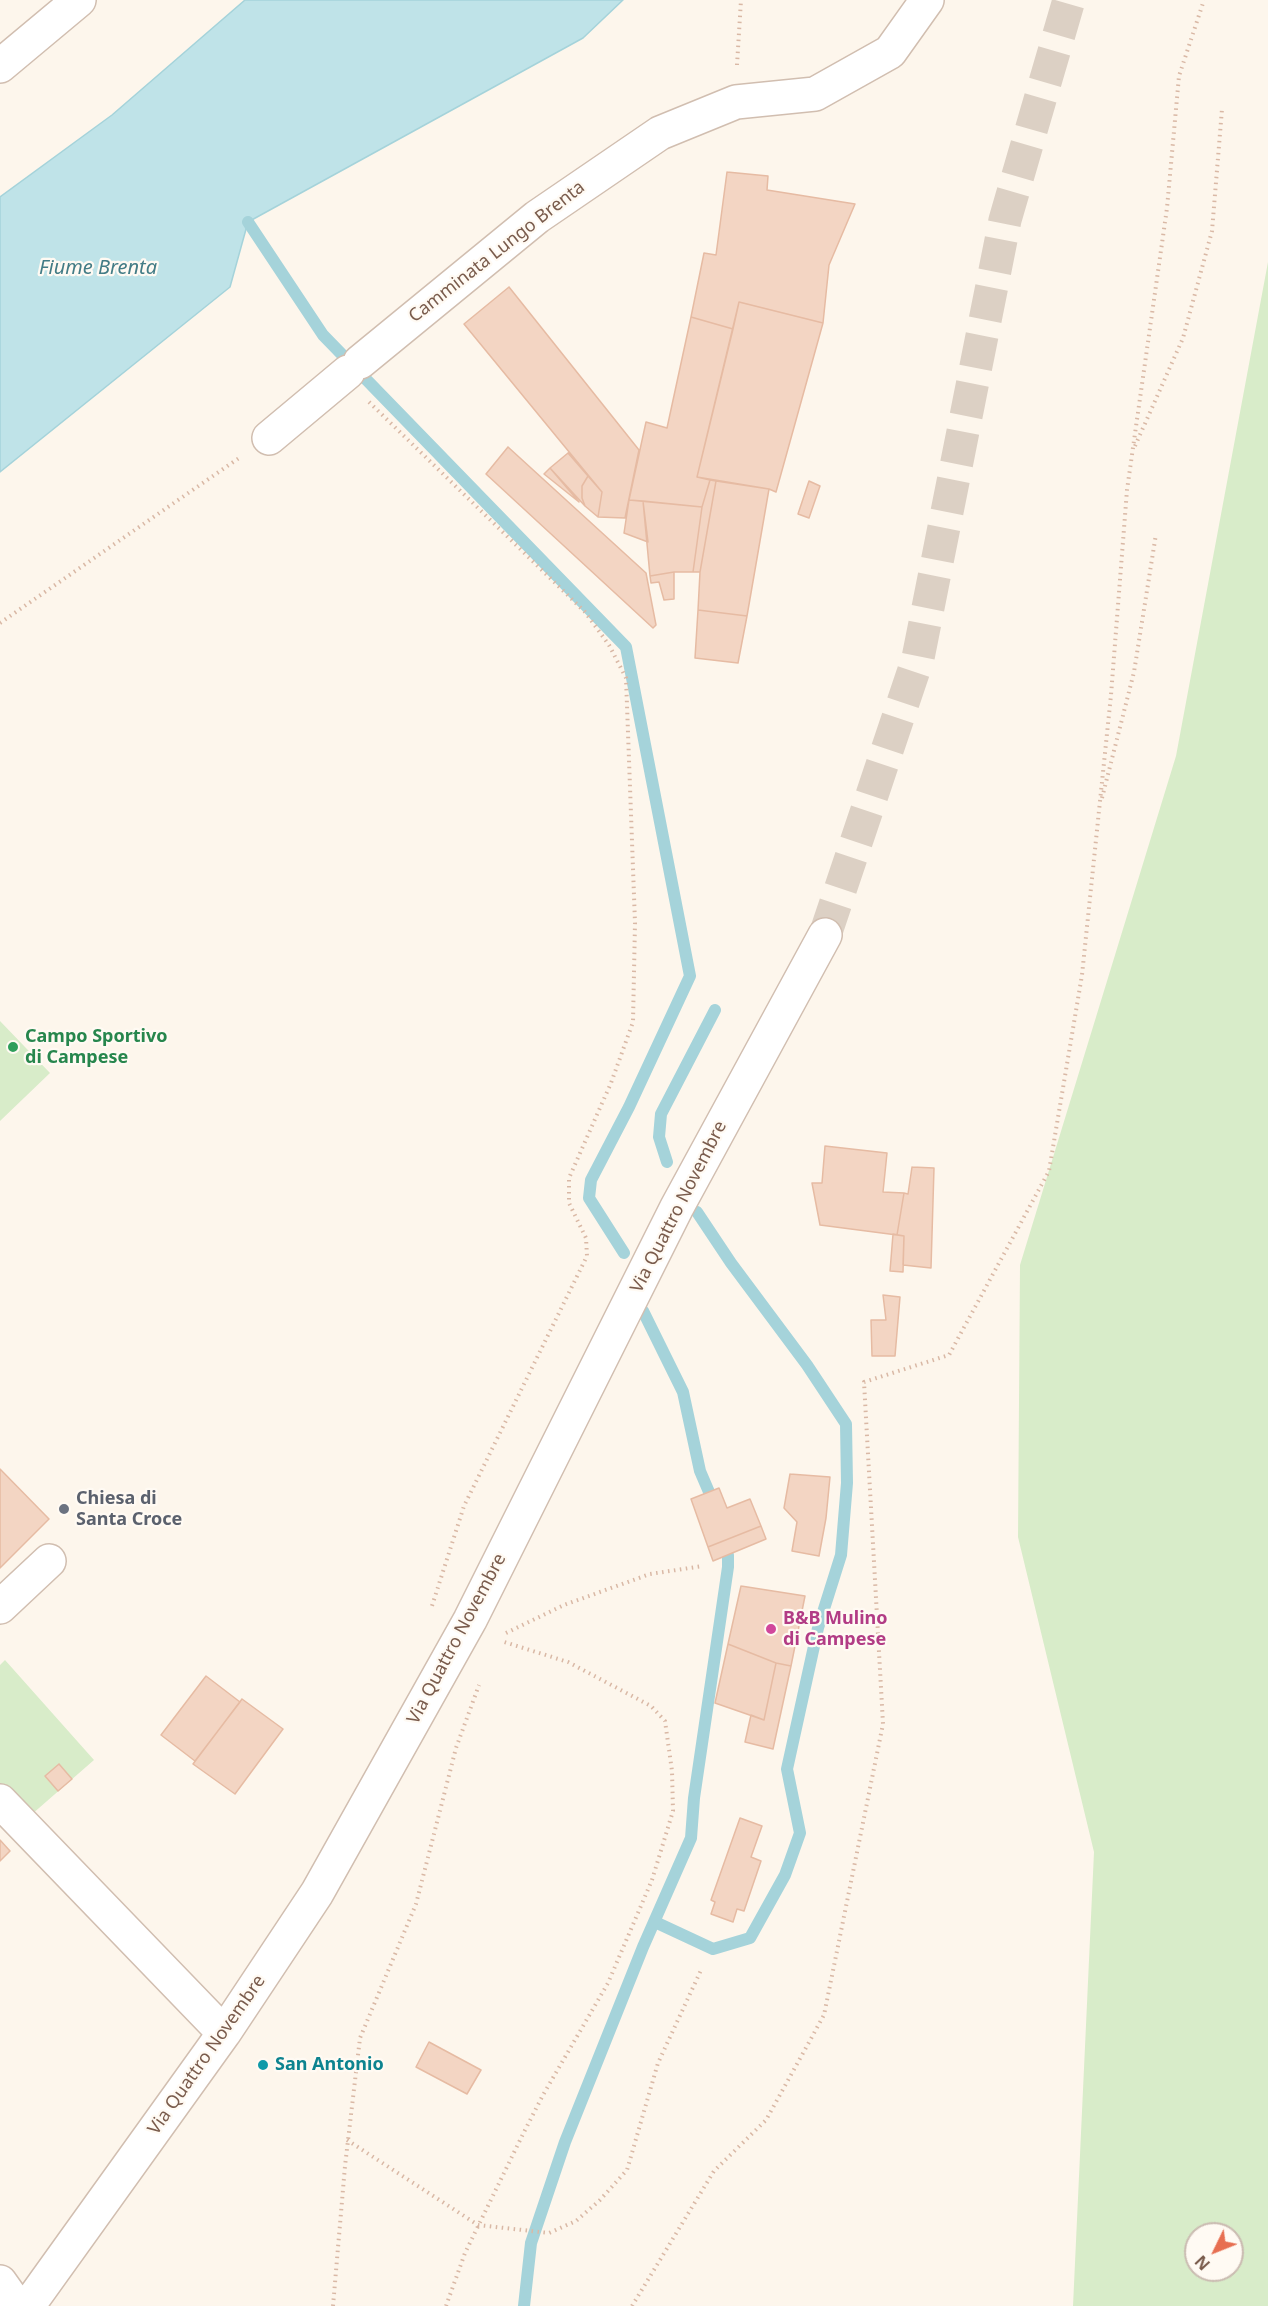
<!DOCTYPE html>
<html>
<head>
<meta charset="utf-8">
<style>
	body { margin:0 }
	#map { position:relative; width:1268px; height:2306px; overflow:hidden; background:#fdf6ec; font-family:"Noto Sans",sans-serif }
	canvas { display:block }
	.north { position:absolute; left:1184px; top:2222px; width:60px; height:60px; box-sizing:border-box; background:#fffaf3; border:2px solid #cabbb1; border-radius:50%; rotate:227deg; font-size:16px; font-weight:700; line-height:24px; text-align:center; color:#7a5c4d }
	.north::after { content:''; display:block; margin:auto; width:21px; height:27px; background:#e76f51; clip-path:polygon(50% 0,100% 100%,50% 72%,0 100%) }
</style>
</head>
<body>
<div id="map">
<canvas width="1268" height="2306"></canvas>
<div class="north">N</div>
</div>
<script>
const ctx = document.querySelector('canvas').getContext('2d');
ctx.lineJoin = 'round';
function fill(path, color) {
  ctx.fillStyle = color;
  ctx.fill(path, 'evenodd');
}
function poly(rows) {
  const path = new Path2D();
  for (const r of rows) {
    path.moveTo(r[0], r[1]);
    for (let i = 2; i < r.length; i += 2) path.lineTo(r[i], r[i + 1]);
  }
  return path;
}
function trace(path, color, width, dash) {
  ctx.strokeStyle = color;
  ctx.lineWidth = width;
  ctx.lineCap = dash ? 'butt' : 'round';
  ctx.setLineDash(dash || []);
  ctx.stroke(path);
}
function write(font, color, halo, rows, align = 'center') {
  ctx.font = font + ' "Noto Sans",sans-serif';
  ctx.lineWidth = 4.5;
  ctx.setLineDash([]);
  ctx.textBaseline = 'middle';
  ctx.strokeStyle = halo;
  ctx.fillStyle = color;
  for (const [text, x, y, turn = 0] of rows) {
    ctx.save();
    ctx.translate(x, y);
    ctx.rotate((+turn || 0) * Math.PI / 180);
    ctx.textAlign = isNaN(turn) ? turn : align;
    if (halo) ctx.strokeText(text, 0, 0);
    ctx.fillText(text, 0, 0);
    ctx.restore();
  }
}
fill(poly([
	[1268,262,1268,2306,1073,2306,1094,1852,1018,1537,1020,1265,1176,756],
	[1196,2234,1232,2234,1232,2270,1196,2270],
	[0,1021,50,1073,0,1121],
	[5,1660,94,1760,31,1815,0,1784,0,1665]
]), '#d8ecc9');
const water = poly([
	[245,0,623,0,583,38,248,222,230,287,0,472,0,197,112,115,245,0]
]);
fill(water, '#bfe3e8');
trace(water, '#a5d3da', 1.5);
trace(poly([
	[248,222,323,335,626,647,690,976,629,1107,591,1180,589,1198,624,1253],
	[667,1162,659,1137,661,1114,715,1010],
	[643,1311,683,1392,700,1471,709,1492],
	[655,1922,713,1949,750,1938,785,1875,800,1833,787,1769,818,1628,841,1555,847,1483,846,1424,807,1365,731,1263,697,1212],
	[524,2306,531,2243,565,2142,643,1947,691,1838,694,1798,728,1567,728,1555]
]), '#a5d3da', 12);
const building = poly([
	[727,172,768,176,767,190,855,204,829,265,823,323,739,302,733,329,691,317,704,253,716,255,727,172],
	[509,287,639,450,625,518,598,517,602,492,464,324,509,287],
	[739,302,823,323,776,492,769,489,697,477,739,302],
	[691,317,733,329,697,477,710,480,702,507,629,500,646,422,667,428,691,317],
	[508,447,646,573,656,625,653,628,486,474,508,447],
	[568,453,588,476,582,486,582,498,585,506,550,468,568,453],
	[550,468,579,502,544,474,550,468],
	[588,476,602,492,598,517,585,506,582,498,582,486,588,476],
	[710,480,716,481,700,572,693,572,702,507,710,480],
	[716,481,769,489,747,616,698,610,700,572,716,481],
	[809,481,820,486,809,518,798,514,809,481],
	[629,500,643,501,648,542,624,533,629,500],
	[643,501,702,507,693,572,674,572,650,576,643,501],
	[674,572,674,599,664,600,659,582,651,583,650,576,674,572],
	[698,610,747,616,738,663,695,658,698,610],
	[825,1146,887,1153,883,1192,904,1193,897,1235,820,1225,812,1183,822,1183,825,1146],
	[912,1167,934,1168,931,1268,903,1265,904,1236,897,1235,904,1193,908,1194,912,1167],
	[893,1234,904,1236,903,1272,890,1271,893,1234],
	[883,1295,900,1297,895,1356,872,1356,871,1320,886,1320,883,1295],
	[0,1469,49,1519,0,1568,0,1469],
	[790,1474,830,1477,826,1518,819,1556,792,1551,797,1522,784,1508,790,1474],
	[719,1488,727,1508,750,1499,761,1526,708,1547,691,1499,719,1488],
	[761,1526,766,1539,713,1561,708,1547,761,1526],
	[741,1586,805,1596,791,1666,776,1663,728,1644,741,1586],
	[728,1644,776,1663,764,1720,715,1703,728,1644],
	[776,1663,791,1666,773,1749,745,1742,751,1715,764,1720,776,1663],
	[206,1676,240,1702,195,1761,161,1735,206,1676],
	[242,1699,283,1729,235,1794,193,1764,242,1699],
	[59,1764,72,1779,58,1791,45,1776,59,1764],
	[740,1818,762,1826,751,1857,761,1861,744,1911,737,1909,733,1922,711,1914,715,1902,711,1900,740,1818],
	[0,1840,10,1851,0,1861,0,1840],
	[429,2042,481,2070,467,2094,416,2067,429,2042]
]);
fill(building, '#f3d5c3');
trace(building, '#e6bba3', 1.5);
trace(poly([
	[825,935,918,658,1005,220,1069,0]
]), '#dcd0c4', 33, [33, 16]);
const minor = poly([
	[0,66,79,0],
	[360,362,537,217,660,133,736,102,815,94,890,52,927,0],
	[269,438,348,372],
	[0,1607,49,1561],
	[0,1801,224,2033],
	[0,2282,17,2306],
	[28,2306,224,2033,317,1893,470,1620,677,1207,825,935]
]);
trace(minor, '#d1beb0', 36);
trace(poly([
	[737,65,741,0],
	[369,402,585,612,609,645,626,678,635,923,633,1022,611,1083,569,1178,569,1203,586,1238,587,1256,464,1506,431,1609],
	[1135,446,1183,338,1212,231,1222,109],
	[0,623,239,458],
	[1102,798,1134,672,1156,534],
	[506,1633,564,1605,650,1574,703,1566],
	[347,2140,478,2225,549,2233,576,2221,600,2200,627,2170,658,2063,702,1968],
	[333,2306,345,2166,360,2038,416,1904,456,1748,479,1685],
	[446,2306,465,2253,523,2134,543,2095,608,1983,652,1880,673,1811,672,1771,665,1721,651,1706,568,1662,501,1641],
	[632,2306,714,2171,766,2120,824,2015,883,1724,864,1382,949,1355,1049,1171,1082,975,1111,695,1127,490,1167,208,1179,76,1204,0]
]), '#d9b8a5', 4, [1.5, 4.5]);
trace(minor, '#fff', 33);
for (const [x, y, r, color] of [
	[13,1047,6,"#2e9e5b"],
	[64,1509,6,"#6b7280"],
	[771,1629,6,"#d1479c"],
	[263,2065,6,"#0f9aa8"]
]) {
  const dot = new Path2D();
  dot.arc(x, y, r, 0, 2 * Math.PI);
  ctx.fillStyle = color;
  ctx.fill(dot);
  trace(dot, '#fffaf3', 2);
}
write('18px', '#7a5c4d', '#fffaf3', [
	["Camminata Lungo Brenta",497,252,-38],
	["Via Quattro Novembre",679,1207,-63],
	["Via Quattro Novembre",457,1639,-62],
	["Via Quattro Novembre",207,2055,-55]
]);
write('bold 18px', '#27864d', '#fffaf3', [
	["Campo Sportivo",25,1037],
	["di Campese",25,1058]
], 'left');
write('bold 18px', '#5b616d', '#fffaf3', [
	["Chiesa di",76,1499],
	["Santa Croce",76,1520]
], 'left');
write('bold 18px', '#b23c85', '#fffaf3', [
	["B&B Mulino",783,1619],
	["di Campese",783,1640]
], 'left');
write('bold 18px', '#0d838f', '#fffaf3', [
	["San Antonio",275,2065]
], 'left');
write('italic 20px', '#437c86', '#fffaf3', [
	["Fiume Brenta",98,268]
]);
</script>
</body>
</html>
